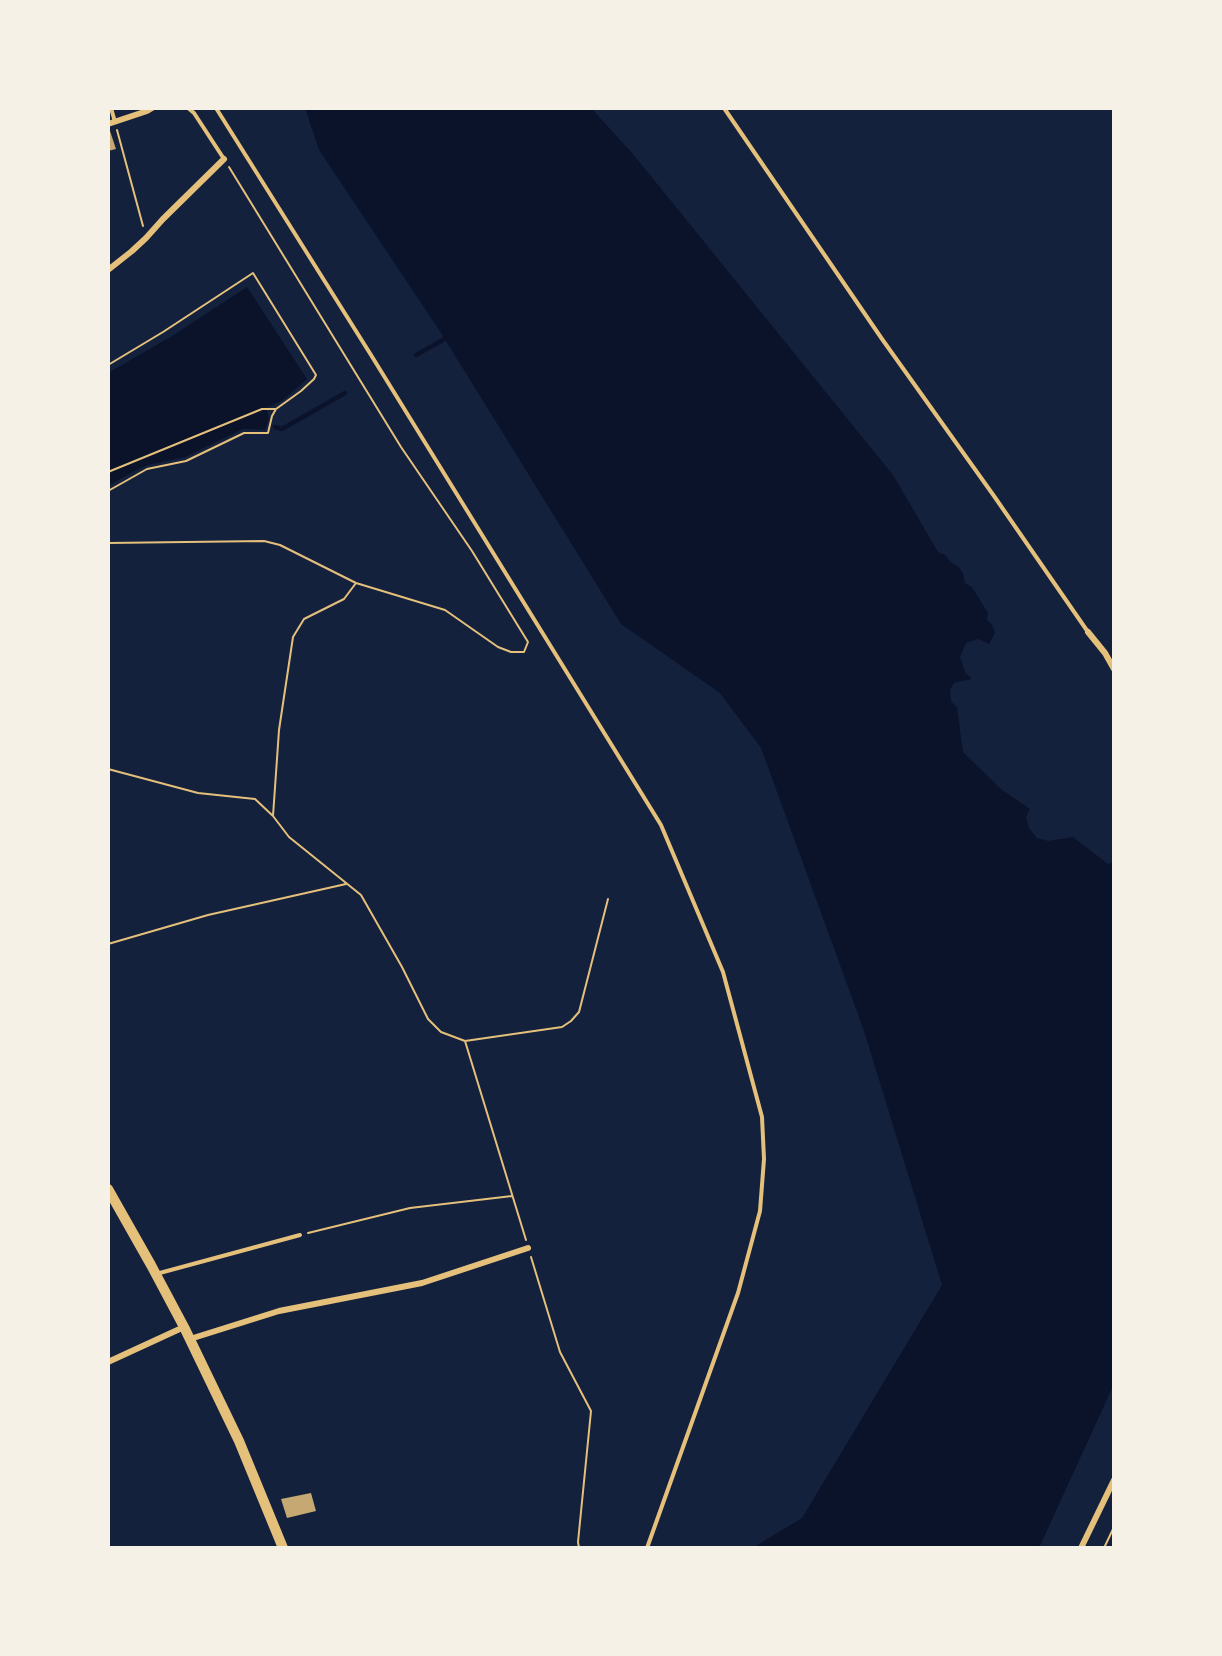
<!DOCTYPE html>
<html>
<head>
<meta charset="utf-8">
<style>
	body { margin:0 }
	#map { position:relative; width:1222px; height:1656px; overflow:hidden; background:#14213d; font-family:"PT Sans",sans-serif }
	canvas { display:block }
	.frame { position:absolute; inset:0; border:110px solid #f6f1e7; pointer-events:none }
</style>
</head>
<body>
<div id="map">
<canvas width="1222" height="1656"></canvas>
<div class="frame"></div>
</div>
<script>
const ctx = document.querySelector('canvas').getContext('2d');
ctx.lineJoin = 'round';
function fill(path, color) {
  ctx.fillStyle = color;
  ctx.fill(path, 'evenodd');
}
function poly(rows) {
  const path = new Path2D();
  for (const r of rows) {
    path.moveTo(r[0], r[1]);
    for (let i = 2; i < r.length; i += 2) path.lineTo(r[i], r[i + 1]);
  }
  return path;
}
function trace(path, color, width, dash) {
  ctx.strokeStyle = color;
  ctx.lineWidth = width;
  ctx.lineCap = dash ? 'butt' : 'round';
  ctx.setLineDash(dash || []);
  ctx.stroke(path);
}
fill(poly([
	[305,108,591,108,633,154,893,475,938,552,945,555,952,563,959,567,963,574,965,583,972,587,988,613,987,620,992,624,995,633,989,644,978,639,966,643,960,657,965,672,972,679,954,683,950,690,951,701,957,707,963,752,1001,789,1030,809,1026,817,1029,828,1037,838,1048,841,1073,837,1108,864,1114,862,1114,1384,1039,1548,752,1548,802,1518,942,1285,864,1031,761,748,720,693,621,624,441,333,319,150],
	[247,287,307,379,283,400,266,408,269,418,265,430,243,429,185,457,148,465,134,471,108,486,108,373,172,336]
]), '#0b132b');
trace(poly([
	[416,355,450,336],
	[275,427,282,429,345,393]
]), '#0b132b', 4.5);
fill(poly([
	[108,131,110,131,116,149,108,151],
	[311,1493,316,1511,287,1518,281,1499]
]), '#c6a872');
trace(poly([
	[680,108,680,109],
	[117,130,143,226],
	[108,365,163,332,253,273,316,375,314,379,301,391,276,409,272,416,268,433,244,433,186,461,147,469,108,491],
	[108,472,262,409,276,409],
	[108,543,264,541,280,545,356,583,445,610,498,647,511,652,524,652,528,642,472,551,401,447,229,167],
	[108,769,198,793,255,799,273,816,289,837,361,895,402,967,428,1019,441,1032,465,1041,526,1240],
	[273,816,279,730,293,637,304,619,344,599,356,583],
	[108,944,208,915,346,884],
	[465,1041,562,1027,571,1021,579,1012,608,899],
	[308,1233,410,1208,512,1196],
	[531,1257,560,1352,591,1411,578,1542,579,1548],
	[1104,1548,1114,1527]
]), '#e5c07b', 2);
trace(poly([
	[111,108,115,122],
	[188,108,194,113,224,159],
	[216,108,371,355,661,825,723,972,762,1117,764,1159,760,1211,738,1293,647,1548],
	[724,108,882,339,994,496,1088,632],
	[156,1274,300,1235]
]), '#e5c07b', 4);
trace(poly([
	[108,124,147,111,152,108],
	[108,270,132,251,146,238,163,219,224,159],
	[1088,632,1105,653,1114,669],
	[190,1339,279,1311,422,1283,528,1248],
	[108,1362,184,1327],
	[1081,1548,1114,1480]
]), '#e5c07b', 6);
trace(poly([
	[108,1189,151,1265,184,1327,239,1441,283,1548]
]), '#e5c07b', 10);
</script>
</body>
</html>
